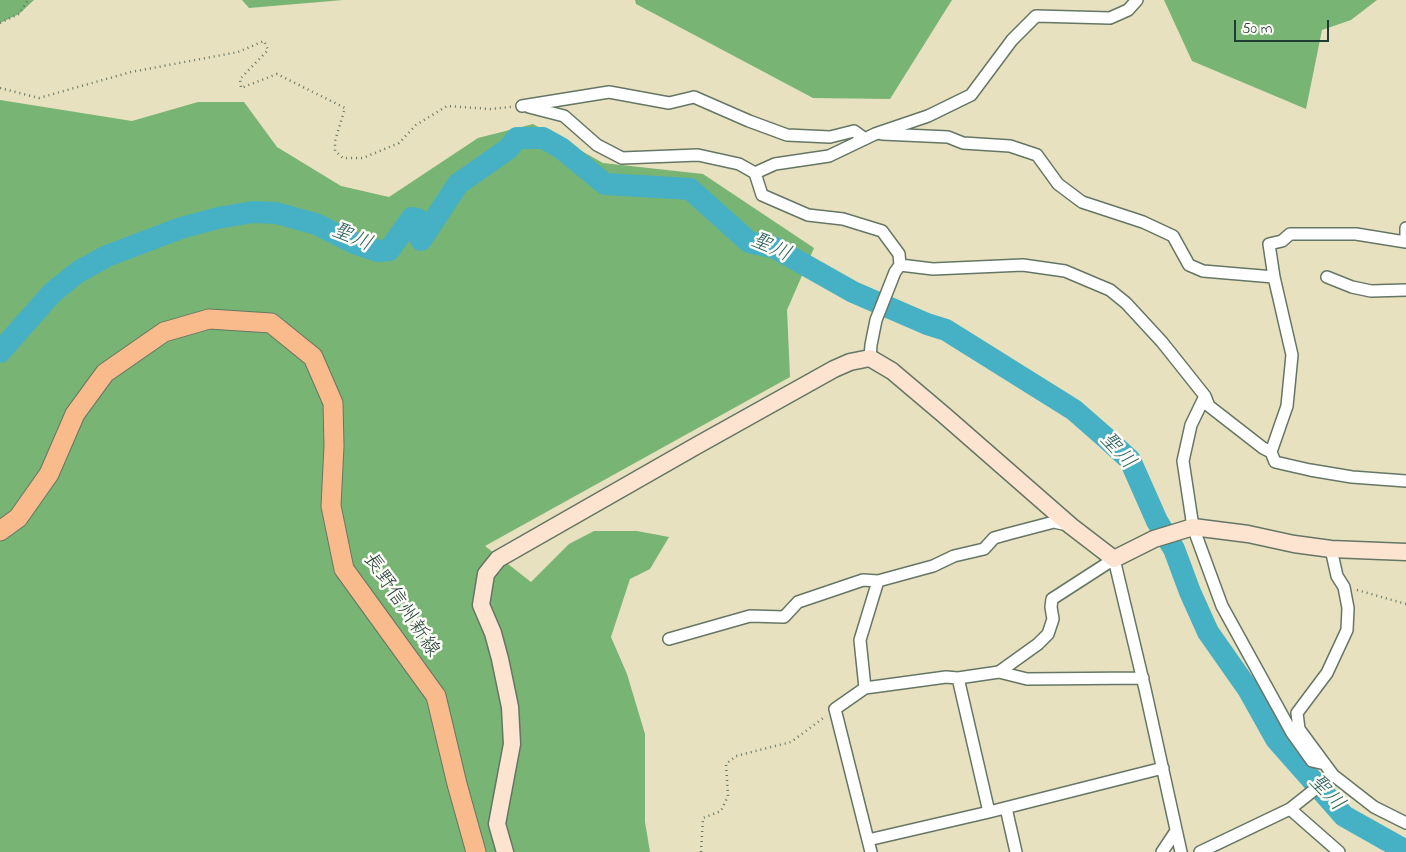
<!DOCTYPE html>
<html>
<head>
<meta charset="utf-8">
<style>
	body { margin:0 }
	#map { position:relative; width:1406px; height:852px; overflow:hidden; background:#e8e1bf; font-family:"Indie Flower",sans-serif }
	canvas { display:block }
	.scale { position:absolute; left:1234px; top:20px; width:95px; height:22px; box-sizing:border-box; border:2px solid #1f3d34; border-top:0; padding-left:6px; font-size:15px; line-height:18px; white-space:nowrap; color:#1f3d34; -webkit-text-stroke:4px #fdfcf7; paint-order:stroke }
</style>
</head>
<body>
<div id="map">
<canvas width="1406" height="852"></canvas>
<div class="scale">50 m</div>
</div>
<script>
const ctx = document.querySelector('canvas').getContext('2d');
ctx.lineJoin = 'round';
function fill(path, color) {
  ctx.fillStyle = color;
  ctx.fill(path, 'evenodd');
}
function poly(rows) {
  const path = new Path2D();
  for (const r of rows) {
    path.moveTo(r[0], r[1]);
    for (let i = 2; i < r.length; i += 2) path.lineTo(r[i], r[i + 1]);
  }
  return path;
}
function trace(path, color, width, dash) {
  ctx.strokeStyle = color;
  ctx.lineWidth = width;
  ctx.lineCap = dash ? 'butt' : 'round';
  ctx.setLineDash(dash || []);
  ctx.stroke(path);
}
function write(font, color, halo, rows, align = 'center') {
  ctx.font = font + ' "Indie Flower","Klee One",sans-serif';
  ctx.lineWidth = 5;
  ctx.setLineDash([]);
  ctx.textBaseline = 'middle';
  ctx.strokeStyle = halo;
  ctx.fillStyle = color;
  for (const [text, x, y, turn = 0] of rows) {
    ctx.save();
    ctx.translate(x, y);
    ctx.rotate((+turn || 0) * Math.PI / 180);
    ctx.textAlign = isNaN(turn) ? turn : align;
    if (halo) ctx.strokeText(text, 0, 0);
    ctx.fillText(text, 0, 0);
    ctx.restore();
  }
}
fill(poly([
	[0,0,34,0,19,14,0,23],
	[242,0,343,0,249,8],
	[635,0,952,0,890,99,813,98,636,4],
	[1164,0,1377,0,1351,20,1322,30,1306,109,1192,61],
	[0,100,132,121,198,102,244,102,277,147,341,186,389,197,478,138,533,124,603,163,703,174,814,248,787,310,790,377,485,546,531,582,569,544,594,531,637,531,669,537,650,569,630,579,611,637,627,674,645,734,645,822,650,852,0,852]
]), '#78b474');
trace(poly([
	[0,352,52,293,78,272,107,256,181,228,218,218,253,212,276,213,316,224,354,243,378,251,389,250,412,218,417,219,421,240,458,184,508,149,517,138,543,138,561,148,605,184,690,189,749,242,775,248,853,292,927,324,946,330,1074,410,1106,438,1130,460,1157,521,1174,549,1190,592,1208,632,1248,689,1276,739,1344,816,1406,851]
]), '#46b1c4', 22);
const street = poly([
	[522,106,609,92,669,103,694,97,749,121,787,135,830,137,854,131,865,139],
	[529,107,564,116,597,145,622,158,698,155,739,164,755,173],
	[882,134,948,137,963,143,1010,146,1037,155,1058,184,1082,202,1143,222,1173,236,1189,265,1203,271,1274,277],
	[1406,242,1356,234,1290,234,1282,241,1269,244,1274,277,1292,355,1287,406,1271,452,1275,462,1310,470,1352,477,1406,481],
	[1406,242,1406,228],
	[900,265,933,269,1023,265,1065,271,1110,290,1126,303,1162,342,1205,396],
	[1327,277,1352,287,1371,291,1406,290],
	[870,358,871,345,876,320,895,272,900,265,899,254,882,231,843,219,808,215,762,195,755,173,775,164,829,156,875,134,928,116,971,95,1012,40,1036,16,1110,18,1128,10,1137,0],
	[1271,452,1263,448,1209,406,1205,396,1191,425,1183,461,1193,527,1222,606,1292,733,1312,761,1325,764],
	[1331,549,1337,576,1344,587,1348,608,1347,630,1327,673,1297,713,1299,729,1333,775,1374,807,1406,823],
	[669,639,750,616,784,617,798,602,863,580,878,581,933,566,954,556,984,549,994,538,1008,534,1054,522,1068,525],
	[999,672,1027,679,1143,678],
	[958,678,989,812],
	[865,688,860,640,878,581],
	[1006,808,1016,852],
	[1290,809,1339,852],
	[868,840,989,812,1163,768],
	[871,852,835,709,865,688,946,677,958,678,999,672,1038,644,1048,634,1053,619,1051,607,1052,599,1114,559,1145,689,1181,852],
	[1162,852,1176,831],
	[1200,852,1290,809,1333,775]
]);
const secondary = poly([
	[505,852,497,824,512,744,510,707,500,659,493,633,481,605,486,574,498,559,696,446,834,369,850,362,870,358,892,371,944,415,1071,526,1114,559,1154,539,1193,527,1248,534,1294,544,1331,549,1406,552]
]);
const primary = poly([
	[0,531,18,518,49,474,75,414,105,373,164,332,209,319,271,323,313,357,333,403,334,446,331,506,344,569,436,696,457,784,476,852]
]);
trace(street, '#657665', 14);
trace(secondary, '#657665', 19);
trace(primary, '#657665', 21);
trace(poly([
	[0,23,19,14,28,0],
	[0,88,39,98,131,72,238,52,264,41,268,50,240,79,241,88,277,74,345,108,335,141,335,151,343,158,363,158,399,143,416,125,447,106,490,109,511,107],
	[1357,590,1406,604],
	[701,852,703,818,721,811,728,796,726,764,736,756,791,742,826,716]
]), '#657665', 2.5, [1, 4]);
trace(street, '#fff', 11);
trace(secondary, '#fde4d1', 16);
trace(primary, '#fabb8c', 19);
write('20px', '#1f3d34', '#fdfcf7', [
	["長野信州新線",400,606,56]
]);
write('italic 21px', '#2b605f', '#fdfcf7', [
	["聖川",351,239,23],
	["聖川",770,249,24],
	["聖川",1116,452,48],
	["聖川",1325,794,47]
]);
</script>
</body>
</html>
